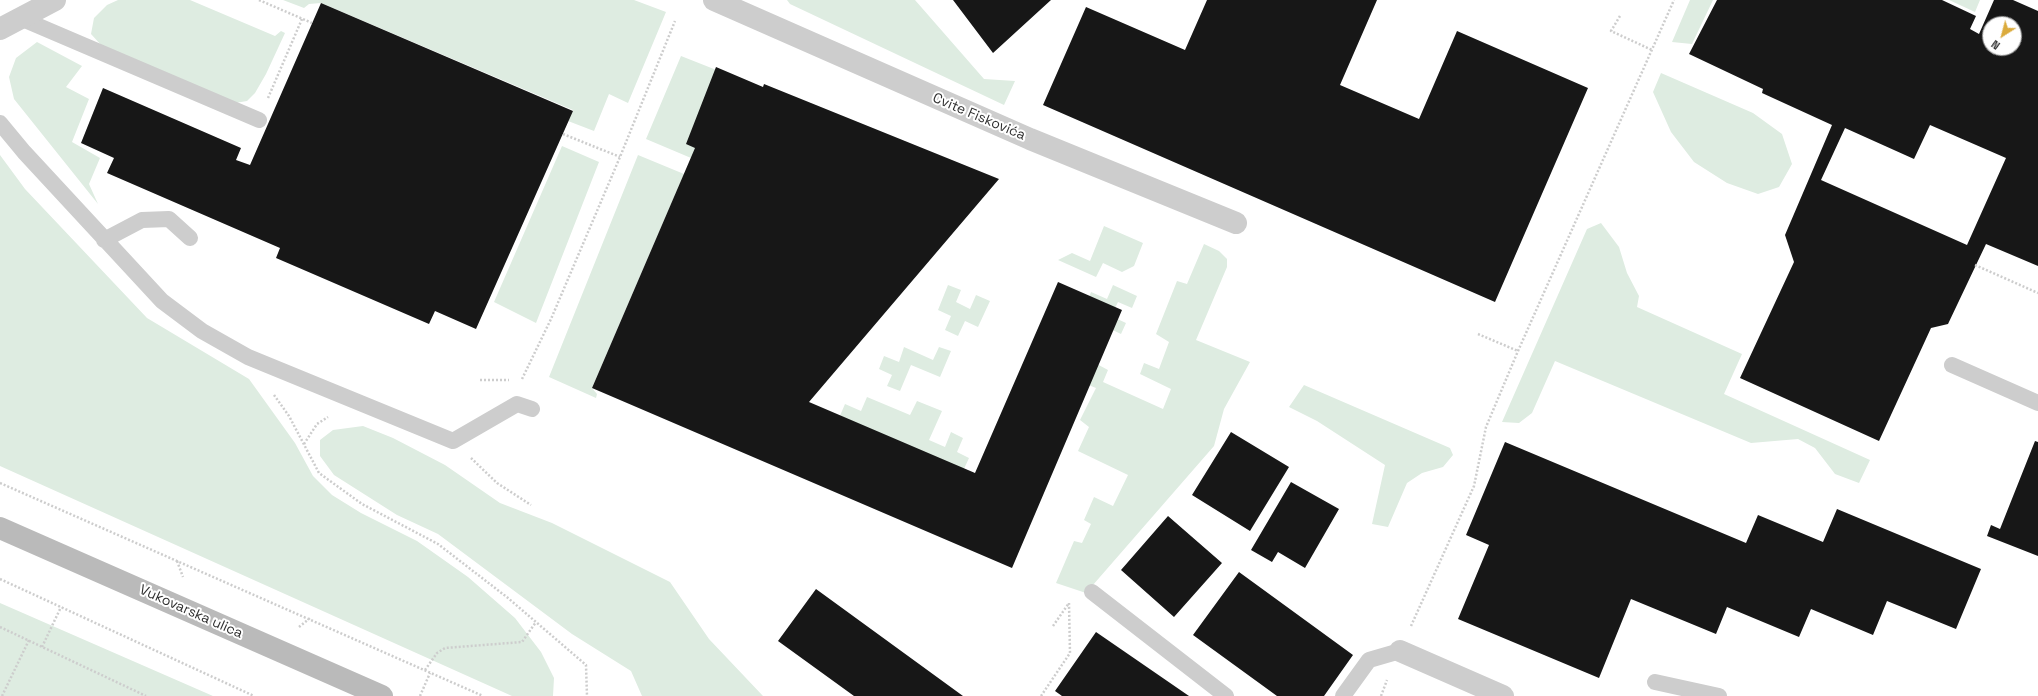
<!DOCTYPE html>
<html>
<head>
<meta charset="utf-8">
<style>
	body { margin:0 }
	#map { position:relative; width:2038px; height:696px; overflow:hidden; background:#fff; font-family:"Space Grotesk",sans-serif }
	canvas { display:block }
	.north { position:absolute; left:1982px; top:16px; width:40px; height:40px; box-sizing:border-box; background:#fff; border:1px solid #acacac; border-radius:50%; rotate:216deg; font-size:11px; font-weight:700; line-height:16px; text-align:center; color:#303030 }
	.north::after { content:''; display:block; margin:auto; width:14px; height:18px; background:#dbab3d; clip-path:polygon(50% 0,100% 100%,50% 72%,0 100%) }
</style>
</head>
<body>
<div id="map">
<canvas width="2038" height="696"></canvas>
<div class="north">N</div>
</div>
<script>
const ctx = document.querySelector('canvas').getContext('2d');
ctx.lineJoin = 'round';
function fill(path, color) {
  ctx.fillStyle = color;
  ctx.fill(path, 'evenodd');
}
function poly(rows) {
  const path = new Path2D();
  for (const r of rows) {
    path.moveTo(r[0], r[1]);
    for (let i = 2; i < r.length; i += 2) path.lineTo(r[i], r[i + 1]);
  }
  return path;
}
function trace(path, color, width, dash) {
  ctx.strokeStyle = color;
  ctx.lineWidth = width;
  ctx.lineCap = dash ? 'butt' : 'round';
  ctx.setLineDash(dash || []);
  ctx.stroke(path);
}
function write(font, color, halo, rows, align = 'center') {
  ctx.font = font + ' "Space Grotesk",sans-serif';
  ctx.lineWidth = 4;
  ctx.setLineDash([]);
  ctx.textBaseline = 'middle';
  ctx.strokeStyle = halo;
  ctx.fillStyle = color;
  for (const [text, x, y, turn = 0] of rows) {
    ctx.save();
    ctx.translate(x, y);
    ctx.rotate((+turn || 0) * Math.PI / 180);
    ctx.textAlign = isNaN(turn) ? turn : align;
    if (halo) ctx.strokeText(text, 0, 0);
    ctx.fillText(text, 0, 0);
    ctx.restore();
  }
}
fill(poly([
	[118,0,190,0,275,36,281,31,285,33,266,74,255,93,247,101,235,103,101,45,91,34,94,18,107,5],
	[283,0,634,0,666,12,628,103,609,94,594,131,568,121,573,110,321,3,309,4,304,8],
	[787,0,915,0,984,79,1015,81,1004,105,790,4],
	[1690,0,1713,0,1692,44,1672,42],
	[1949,0,1980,0,1975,12],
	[37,42,82,66,66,87,89,99,72,142,100,158,89,184,98,204,14,99,9,77,16,58],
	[681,56,762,88,729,174,646,139],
	[1661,73,1753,113,1782,134,1792,164,1779,187,1758,194,1727,183,1694,162,1671,132,1653,92],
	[562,146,599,162,536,323,494,302],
	[0,155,25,189,147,318,249,379,295,443,313,476,332,495,361,513,417,541,468,577,515,618,541,652,554,678,553,696,512,696,0,466],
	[638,155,684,174,592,388,597,394,596,398,549,377],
	[1601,223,1619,247,1627,273,1639,296,1637,307,1742,354,1724,394,1870,460,1859,483,1835,474,1815,448,1798,439,1751,443,1555,361,1532,413,1519,423,1502,422,1587,229],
	[1104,226,1143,243,1134,266,1122,272,1103,263,1096,277,1058,260,1072,253,1090,261],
	[1204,244,1219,251,1227,259,1227,267,1196,340,1250,362,1224,409,1214,446,1086,593,1056,583,1074,541,1082,543,1091,524,1084,520,1094,497,1113,506,1128,475,1078,451,1089,427,1080,420,1096,388,1086,384,1095,363,1108,370,1103,382,1163,409,1171,389,1140,374,1144,363,1159,369,1169,342,1156,334,1177,281,1187,284],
	[948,285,961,290,956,302,970,309,976,295,990,301,978,327,965,321,958,336,945,330,951,316,938,310],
	[1113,285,1137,296,1132,308,1118,302,1111,316,1126,323,1121,334,1098,323,1086,305,1091,292,1107,299],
	[904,347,933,360,939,347,951,351,940,377,911,365,900,391,887,386,892,375,879,369,884,356,899,362],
	[1304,385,1450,448,1453,455,1443,467,1422,473,1407,483,1388,527,1372,524,1385,465,1317,421,1289,407],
	[867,397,910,415,917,401,942,411,929,440,945,447,951,432,963,438,957,452,969,458,963,471,839,418,845,404,861,411],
	[363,426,393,438,445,465,500,503,552,523,670,582,709,639,763,696,642,696,631,671,572,634,438,534,397,515,334,475,320,456,320,440,333,430],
	[0,603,213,696,0,696]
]), '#deece1');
fill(poly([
	[953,0,1051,0,993,53],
	[1207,0,1377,0,1340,85,1419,119,1457,31,1588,88,1495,302,1043,105,1086,7,1185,50],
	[1717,0,1942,0,1976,16,1970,29,1979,34,1994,0,2013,0,2038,11,2038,266,1986,244,1948,324,1931,328,1879,441,1740,378,1794,262,1785,235,1832,125,1762,93,1763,89,1689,54],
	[1990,24,2014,24,2014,48,1990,48],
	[1930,125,2006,158,1967,245,1821,180,1845,128,1914,159],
	[321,3,573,111,476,329,435,311,429,324,276,258,280,248,107,173,114,158,81,143,103,88,241,148,236,160,250,165],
	[716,67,763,87,764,84,999,179,809,402,975,473,1058,282,1122,310,1012,568,592,388,695,148,686,144],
	[1231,432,1289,467,1250,531,1192,495],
	[2035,441,2038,442,2038,556,1987,536,1991,525,2000,529],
	[1505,442,1746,543,1758,515,1823,542,1837,509,1981,569,1956,629,1887,601,1873,635,1811,609,1799,637,1727,607,1716,634,1631,599,1599,678,1458,619,1489,545,1466,535],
	[1291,482,1339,509,1305,568,1278,552,1272,562,1251,550],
	[1168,516,1222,563,1174,617,1121,570],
	[1239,572,1353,655,1324,696,1277,696,1193,635],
	[816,589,963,696,854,696,778,641],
	[1096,632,1189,696,1062,696,1055,691]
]), '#171717');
trace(poly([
	[259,0,312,23],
	[1620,16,1611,31,1652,50],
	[268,98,302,19],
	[563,134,620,157],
	[1975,265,2038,293],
	[1478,334,1518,351],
	[522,379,551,319,620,157,675,21],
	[480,380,509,380],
	[274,395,289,416,319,473,362,504,438,544,508,598,586,665,587,696],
	[304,444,317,424,328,417],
	[471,458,497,483,531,505],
	[0,483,483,696],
	[177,561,183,577],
	[0,579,254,696],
	[1053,626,1069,603],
	[1411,626,1474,486,1486,427,1518,351,1674,0],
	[0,627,146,696],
	[299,627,310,618],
	[42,647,61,607],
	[425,670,437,653,445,648,522,642,536,622],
	[2,696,29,640],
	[420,696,430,673],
	[1041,696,1070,653,1069,603],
	[1381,696,1387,680]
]), '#cdcdcd', 2.5, [2, 2]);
trace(poly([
	[20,18,259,120],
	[0,123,24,152,162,301,202,331,248,357,453,441,517,404,532,409],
	[104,240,142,220,169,219,190,238],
	[1952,365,2038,403],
	[1092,592,1226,696],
	[1655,682,1719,696],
	[1343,696,1369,660,1400,651]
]), '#cdcdcd', 16);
trace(poly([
	[714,0,1030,139,1236,223],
	[0,29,55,0],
	[1400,651,1503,696]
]), '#cdcdcd', 22);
trace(poly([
	[0,528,382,696]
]), '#bababa', 22);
write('14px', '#303030', '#fff', [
	["Cvite Fiskovića",979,117,23],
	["Vukovarska ulica",191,612,24]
]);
</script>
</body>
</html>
